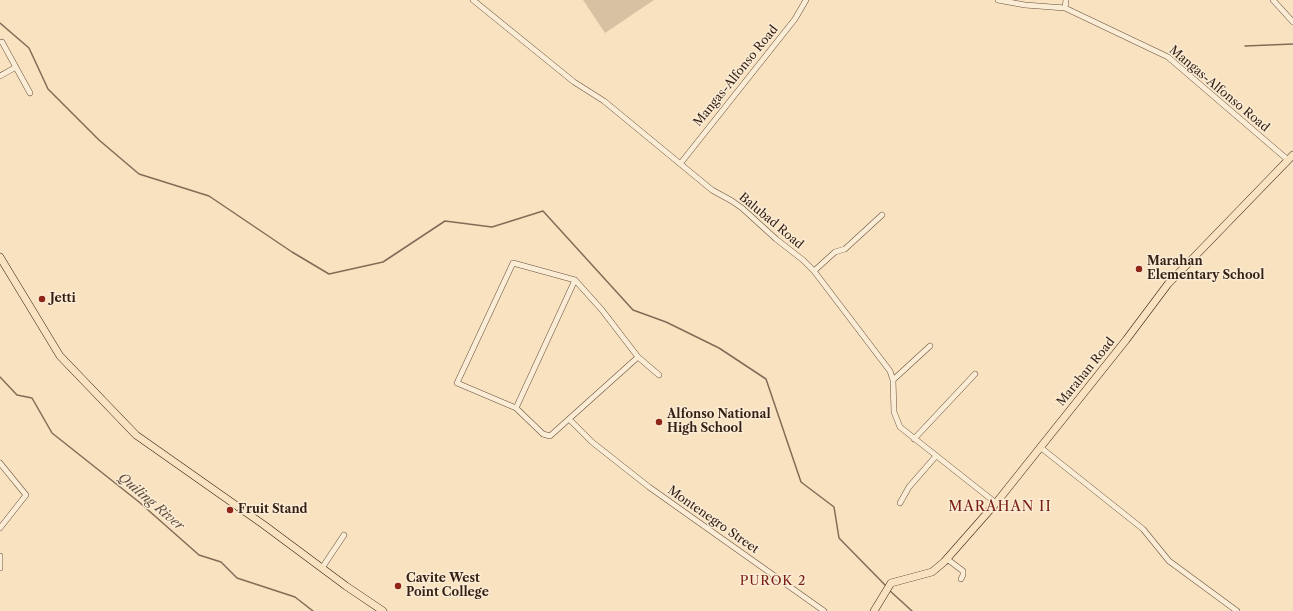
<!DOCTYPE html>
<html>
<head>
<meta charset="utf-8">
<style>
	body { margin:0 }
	canvas { display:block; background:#f9e2bf }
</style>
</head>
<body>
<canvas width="1293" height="611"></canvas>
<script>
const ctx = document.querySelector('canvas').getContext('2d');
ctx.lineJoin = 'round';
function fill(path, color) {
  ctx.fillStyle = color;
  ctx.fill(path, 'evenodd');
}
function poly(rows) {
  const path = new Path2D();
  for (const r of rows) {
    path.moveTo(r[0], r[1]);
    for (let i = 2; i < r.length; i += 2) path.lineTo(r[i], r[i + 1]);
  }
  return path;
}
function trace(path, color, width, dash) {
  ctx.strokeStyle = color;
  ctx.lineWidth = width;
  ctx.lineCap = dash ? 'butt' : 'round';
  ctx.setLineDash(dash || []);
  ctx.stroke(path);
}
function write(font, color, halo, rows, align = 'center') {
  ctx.font = font + ' "Libre Caslon Text",serif';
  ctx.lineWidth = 3;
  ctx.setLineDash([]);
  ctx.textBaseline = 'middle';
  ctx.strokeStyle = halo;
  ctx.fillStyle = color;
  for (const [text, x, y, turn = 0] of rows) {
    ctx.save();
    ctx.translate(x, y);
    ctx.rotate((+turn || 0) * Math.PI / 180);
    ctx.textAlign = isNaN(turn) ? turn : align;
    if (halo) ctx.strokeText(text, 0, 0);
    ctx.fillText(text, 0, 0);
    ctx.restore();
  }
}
fill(poly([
	[583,0,654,0,605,33]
]), '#d8c1a2');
trace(poly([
	[0,23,29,48,48,89,99,140,139,174,209,196,292,252,329,274,383,262,445,221,492,227,543,211,633,310,666,322,719,348,766,379,801,482,834,507,839,538,887,587],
	[1245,46,1293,44],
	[0,377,17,395,32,398,52,433,139,502,199,555,221,562,237,578,295,597,313,611],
	[889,590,912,611]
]), '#826c58', 1.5);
const minor = poly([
	[473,0,574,82,604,101,712,190,732,201,742,208,776,239,803,260,814,271,890,371,893,380,894,412,900,427,996,503],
	[998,0,1025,5,1065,8,1168,57,1288,160],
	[1273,0,1293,22],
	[1065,8,1066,0],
	[2,42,30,93],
	[0,76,16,67],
	[680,164,795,19,806,0],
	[814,271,835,252,845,249,882,215],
	[638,357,550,436,543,434,516,408,457,383,513,263,575,280,602,310,638,357,659,375],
	[893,380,930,346],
	[516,408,575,280],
	[570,420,592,442,649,487,824,611],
	[914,439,975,374],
	[1040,447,1143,529,1169,561,1237,611],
	[0,463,26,495,0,528],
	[900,503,909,487,936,456],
	[0,556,0,568],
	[947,559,963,571,963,575,961,579],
	[322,568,344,535]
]);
const major = poly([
	[0,257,60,356,136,435,264,525,346,586,383,611],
	[874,611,891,583,932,572,944,562,996,503,1126,340,1168,284,1293,155]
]);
trace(minor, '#66503f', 6);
trace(major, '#351f14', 8);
trace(minor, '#fbecd5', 5);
trace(major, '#f9e2bf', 7);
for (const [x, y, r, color] of [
	[1139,269,4,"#8f2418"],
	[42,299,4,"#8f2418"],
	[659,422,4,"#8f2418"],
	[230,510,4,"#8f2418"],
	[398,586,4,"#8f2418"]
]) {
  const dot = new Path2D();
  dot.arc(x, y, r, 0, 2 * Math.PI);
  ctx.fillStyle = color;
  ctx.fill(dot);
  trace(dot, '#fbecd5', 1.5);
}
write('12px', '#351f14', '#fbecd5', [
	["Mangas-Alfonso Road",736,76,-51],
	["Mangas-Alfonso Road",1219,89,40],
	["Balubad Road",771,221,40],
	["Marahan Road",1086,372,-51],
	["Montenegro Street",713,520,35]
]);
write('bold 12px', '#351f14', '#fbecd5', [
	["Marahan",1147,262],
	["Elementary School",1147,276],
	["Jetti",50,299],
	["Alfonso National",667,415],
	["High School",667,429],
	["Fruit Stand",238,510],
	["Cavite West",406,579],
	["Point College",406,593]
], 'left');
write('italic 13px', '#624c3c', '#fbecd5', [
	["Quiling River",151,502,40]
]);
ctx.letterSpacing = '1px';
write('13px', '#7a1f14', '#fbecd5', [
	["PUROK 2",773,581]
]);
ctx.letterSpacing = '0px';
ctx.letterSpacing = '1px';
write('14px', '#7a1f14', '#fbecd5', [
	["MARAHAN II",1000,507]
]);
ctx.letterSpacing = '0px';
</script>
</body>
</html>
